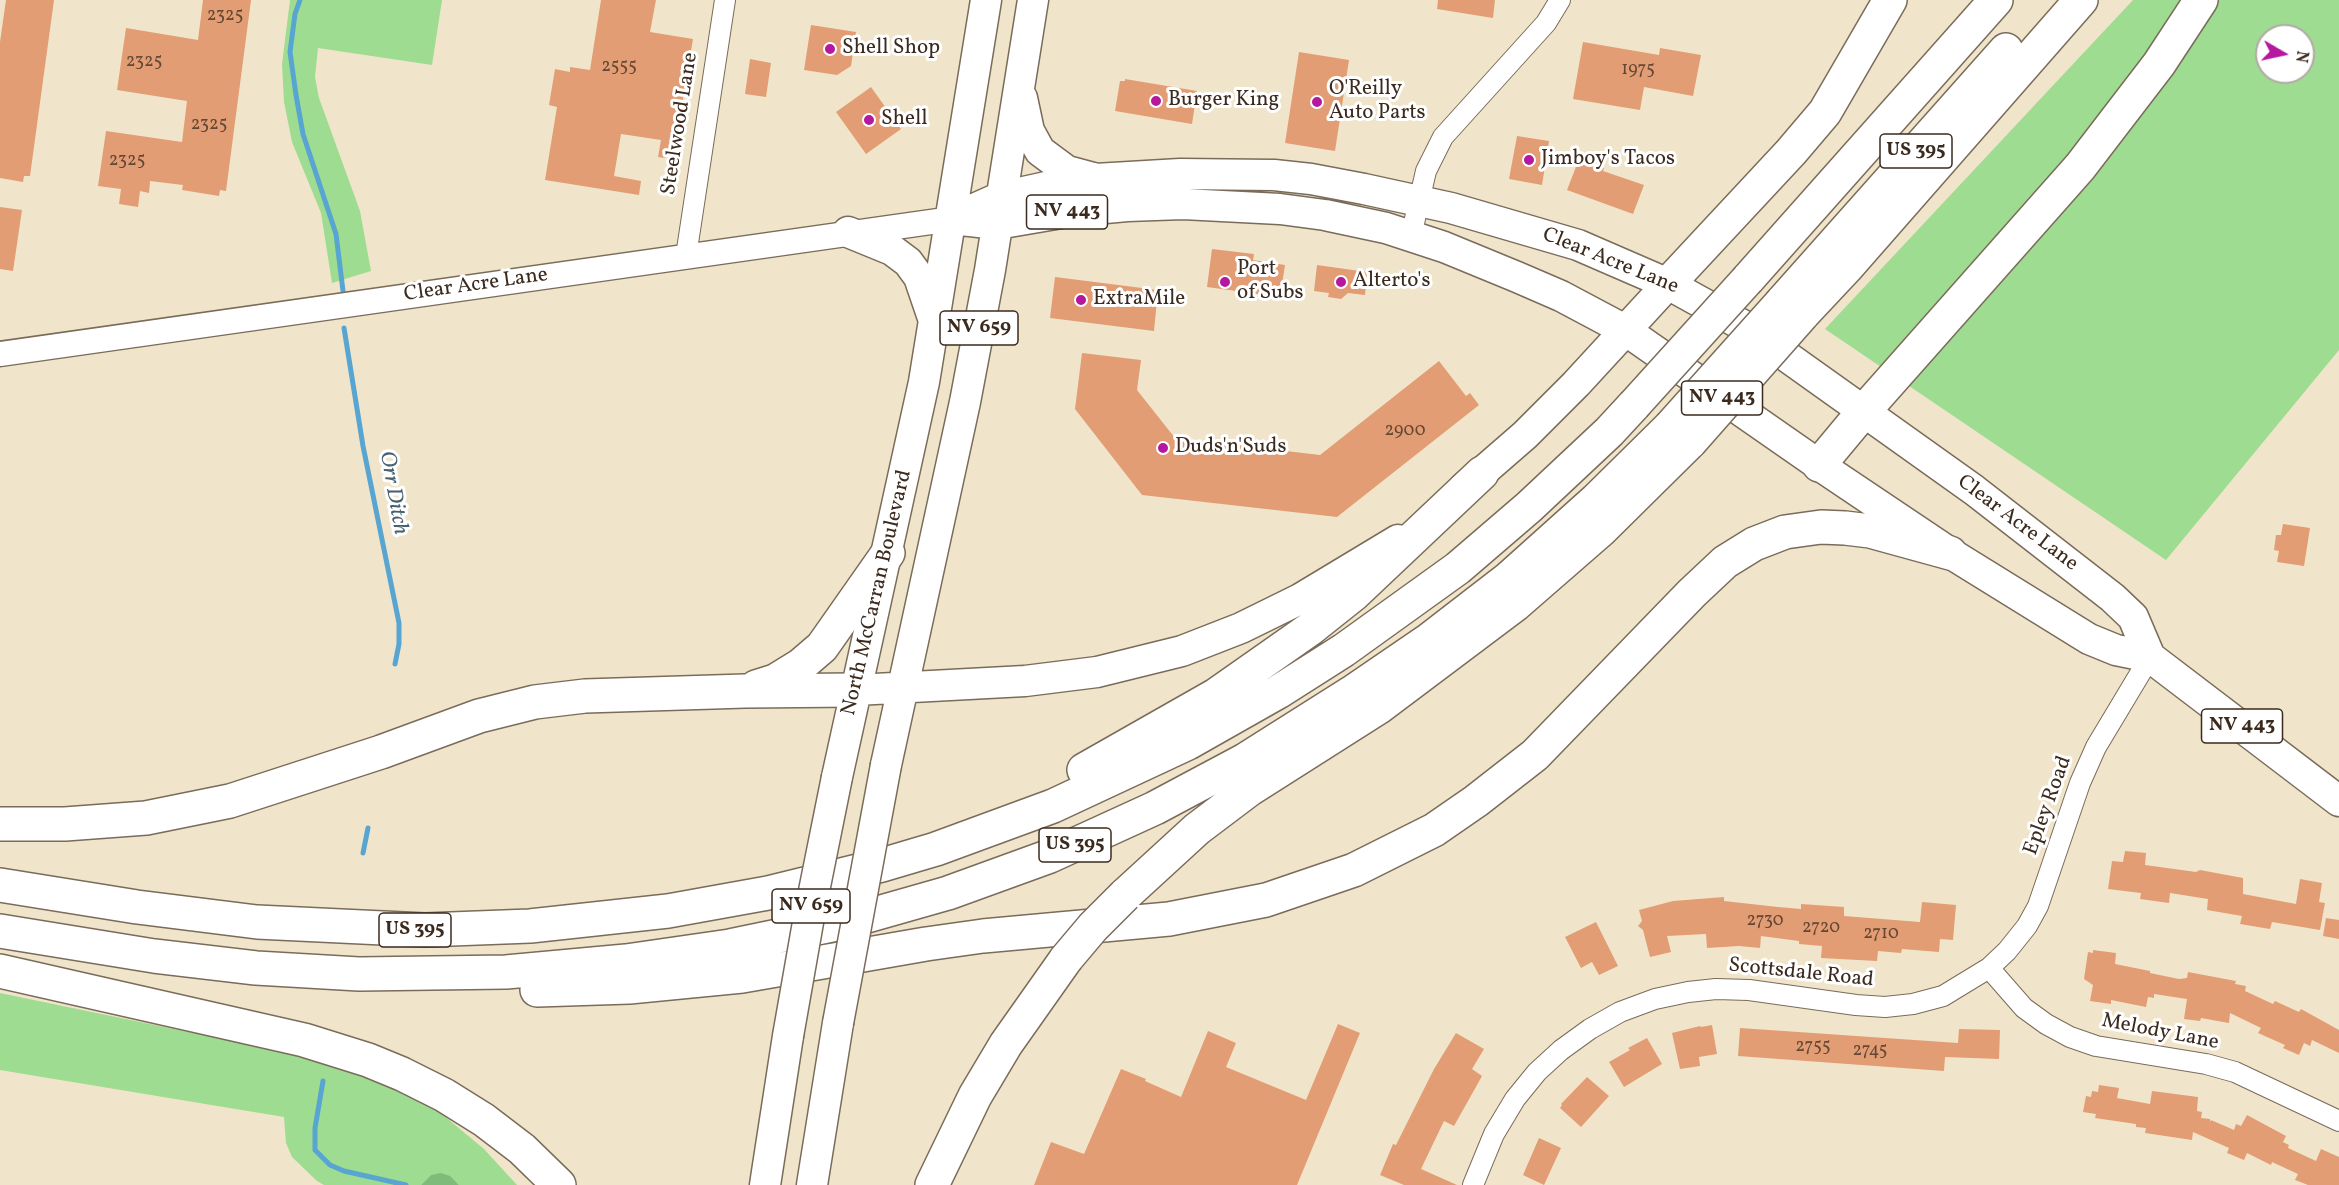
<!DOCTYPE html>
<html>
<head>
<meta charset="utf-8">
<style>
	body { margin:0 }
	#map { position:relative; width:2339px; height:1185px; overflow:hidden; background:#f0e5ca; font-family:Vollkorn,serif }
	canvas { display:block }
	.north { position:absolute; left:2255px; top:24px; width:60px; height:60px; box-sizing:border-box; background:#fff; border:2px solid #b1aaa5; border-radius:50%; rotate:99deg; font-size:16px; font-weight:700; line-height:24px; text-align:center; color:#3b2a1e }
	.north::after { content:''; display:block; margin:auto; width:21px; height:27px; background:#b5179e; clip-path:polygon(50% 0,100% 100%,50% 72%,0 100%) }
</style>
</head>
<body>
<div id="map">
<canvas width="2339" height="1185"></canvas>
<div class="north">N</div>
</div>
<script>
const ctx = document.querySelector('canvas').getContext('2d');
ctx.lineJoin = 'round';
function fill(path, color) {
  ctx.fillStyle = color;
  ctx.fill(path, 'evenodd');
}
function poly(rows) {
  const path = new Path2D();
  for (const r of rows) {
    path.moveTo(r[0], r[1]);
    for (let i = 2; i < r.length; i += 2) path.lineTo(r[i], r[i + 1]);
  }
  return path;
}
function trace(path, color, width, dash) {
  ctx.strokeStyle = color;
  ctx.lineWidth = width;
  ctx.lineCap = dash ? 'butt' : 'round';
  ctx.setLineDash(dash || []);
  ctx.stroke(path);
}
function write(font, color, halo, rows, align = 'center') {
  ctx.font = font + ' Vollkorn,serif';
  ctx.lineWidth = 6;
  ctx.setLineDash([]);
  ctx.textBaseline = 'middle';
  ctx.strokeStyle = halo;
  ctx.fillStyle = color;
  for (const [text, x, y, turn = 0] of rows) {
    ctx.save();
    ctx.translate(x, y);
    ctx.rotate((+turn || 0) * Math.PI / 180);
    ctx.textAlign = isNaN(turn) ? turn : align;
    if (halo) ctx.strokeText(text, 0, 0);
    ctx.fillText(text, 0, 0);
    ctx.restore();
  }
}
fill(poly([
	[290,0,442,0,432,65,318,48,315,77,319,98,360,211,371,271,332,283,321,213,292,142,284,102,282,64],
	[2133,0,2339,0,2339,350,2166,560,1825,329],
	[2267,36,2303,36,2303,72,2267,72],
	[0,993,290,1053,367,1076,437,1110,484,1149,517,1185,459,1185,457,1183,431,1175,421,1185,324,1185,317,1181,292,1157,286,1143,284,1117,0,1070]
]), '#9edc91');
fill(poly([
	[441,1173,450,1176,459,1185,421,1185,431,1175]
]), '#7ebc7b');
trace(poly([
	[300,0,295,14,290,52,296,95,303,134,336,234,343,291],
	[344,328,363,446,399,623,399,644,395,664],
	[363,853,368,828],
	[323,1081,315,1128,315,1150,330,1165,344,1171,406,1185]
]), '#58a5d1', 5);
fill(poly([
	[6,0,54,0,30,176,24,176,23,182,0,178,0,42],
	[203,0,251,0,226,191,220,190,219,196,182,190,183,185,150,181,149,193,140,191,138,207,119,204,121,189,98,186,106,131,182,142,187,101,117,90,126,28,198,40],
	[601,0,656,0,650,32,693,39,673,159,658,157,661,140,621,134,614,176,641,181,639,195,545,180,557,107,549,105,555,69,570,72,570,67,590,70],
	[1438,0,1495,0,1493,18,1437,9],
	[811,25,856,32,851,66,837,75,804,70],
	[1583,42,1659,55,1660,48,1701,55,1693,96,1644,87,1640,110,1573,99],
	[1299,52,1349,60,1335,151,1285,143],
	[750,59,771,63,766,97,745,94],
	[1125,79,1197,91,1192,124,1115,111,1120,81,1125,81],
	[871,87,901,129,866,154,836,112],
	[1517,136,1549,141,1542,185,1509,179],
	[1579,159,1604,168,1603,171,1644,185,1633,214,1567,190],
	[0,207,22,210,13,271,0,269],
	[1212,249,1254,254,1253,260,1285,265,1280,297,1207,287],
	[1317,265,1367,272,1365,295,1348,293,1341,299,1328,297,1329,293,1314,291],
	[1055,277,1158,290,1154,331,1050,318],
	[1082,353,1141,360,1137,390,1175,438,1320,455,1439,361,1466,396,1470,393,1479,405,1337,517,1142,495,1075,409],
	[2283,524,2310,528,2304,566,2277,562,2279,551,2274,550,2276,535,2281,535],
	[2125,851,2146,853,2145,865,2196,872,2200,870,2243,878,2243,894,2296,904,2300,879,2322,883,2319,902,2325,903,2320,930,2272,922,2270,929,2240,924,2242,916,2207,910,2208,899,2170,893,2169,903,2140,899,2141,893,2108,889,2112,861,2123,862],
	[1724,897,1724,901,1778,907,1801,909,1801,904,1844,907,1844,916,1920,922,1922,902,1956,905,1953,940,1940,939,1939,952,1902,949,1901,953,1878,951,1877,961,1821,958,1822,946,1799,944,1799,941,1761,936,1760,948,1739,946,1707,948,1706,934,1667,936,1671,952,1650,957,1643,930,1638,926,1642,921,1639,910,1673,901],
	[2326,918,2339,920,2339,939,2323,936],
	[1596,922,1618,966,1599,975,1592,962,1581,968,1565,937],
	[2093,950,2116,953,2115,964,2150,971,2150,973,2179,979,2187,978,2188,972,2236,981,2235,984,2246,986,2245,991,2273,1004,2275,1001,2299,1012,2301,1009,2339,1030,2339,1053,2312,1040,2310,1046,2304,1043,2299,1055,2283,1048,2285,1045,2258,1033,2261,1028,2230,1013,2229,1023,2201,1018,2200,1021,2184,1019,2187,999,2154,994,2154,998,2148,997,2146,1007,2111,1000,2111,1004,2090,1001,2093,985,2084,979,2088,952,2093,953],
	[1338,1024,1360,1033,1297,1185,1034,1185,1051,1142,1084,1154,1121,1069,1146,1079,1145,1081,1181,1097,1208,1031,1236,1043,1226,1067,1306,1100],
	[1712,1025,1717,1054,1699,1057,1700,1066,1680,1069,1672,1033,1700,1026,1701,1027],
	[1740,1028,1958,1043,1959,1029,2000,1030,1999,1059,1945,1057,1944,1071,1738,1056],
	[1456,1033,1484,1049,1472,1069,1482,1076,1454,1126,1444,1121,1421,1169,1457,1185,1404,1185,1380,1175,1393,1144,1396,1145,1434,1069],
	[1647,1038,1662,1064,1624,1087,1609,1062,1630,1050,1628,1048],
	[1587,1077,1609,1096,1581,1127,1560,1108,1562,1105,1561,1104],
	[2099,1085,2119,1088,2117,1098,2150,1104,2152,1091,2198,1097,2197,1111,2202,1112,2201,1118,2210,1119,2210,1122,2211,1120,2234,1130,2236,1124,2241,1126,2247,1115,2286,1136,2283,1142,2289,1145,2288,1148,2316,1161,2321,1149,2339,1157,2339,1185,2308,1185,2295,1180,2298,1174,2272,1162,2271,1165,2247,1153,2244,1160,2227,1153,2229,1148,2193,1132,2192,1140,2145,1133,2146,1128,2136,1127,2136,1124,2095,1118,2096,1114,2083,1112,2086,1096,2091,1097,2092,1091,2098,1092],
	[1539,1138,1561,1148,1544,1185,1523,1175]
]), '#e29d74');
const minor = poly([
	[1411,236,1426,171,1443,137,1546,23,1560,0],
	[686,256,725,0],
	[1989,968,2024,1008,2046,1024,2070,1037,2096,1046,2206,1064,2235,1072,2339,1121],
	[1473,1185,1494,1134,1515,1099,1537,1072,1561,1050,1590,1029,1620,1012,1655,999,1688,992,1716,989,1749,990,1856,1005,1885,1007,1913,1004,1943,996,1989,968,2007,951,2027,926,2038,906,2080,783,2096,747,2150,657]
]);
const tertiary = poly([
	[0,354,952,219]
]);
const primary = poly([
	[1022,98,1029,131,1040,151,1067,171,1093,178],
	[954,218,1001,197,1078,180,1180,174,1274,175,1311,179,1364,189,1451,208,1578,245,1668,284,1744,326,1974,490,2113,598,2133,617,2150,657],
	[952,219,997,224,1073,211,1127,206,1183,204,1280,209,1325,215,1386,228,1444,247,1517,277,1561,296,1625,330,1819,465,1950,553,2089,639,2116,650,2150,657,2339,801],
	[848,232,892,250,908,262,919,277,933,318],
	[1464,488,1525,435,1576,384,1668,284],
	[856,690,1025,681,1097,672,1182,651,1241,628,1300,599,1398,540],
	[886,765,965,402,990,270,1033,0],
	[837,777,924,382,986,0],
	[765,1185,788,1036],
	[812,1185,838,1023]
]);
const motorway = poly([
	[1748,279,1996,0],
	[1668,284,1791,152,1825,112,1890,0],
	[1782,302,2006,50],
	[1802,315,1848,266,2081,0],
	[1819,465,1864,411,2080,167,2159,64,2201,0],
	[756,687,775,681,801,665,822,647,888,553],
	[1084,770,1216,695,1310,629,1354,594,1482,473],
	[0,824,65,824,146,818,230,801,381,752,479,716,535,702,585,696,745,691,856,690],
	[0,885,137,907,257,922,425,930,530,926,668,911,768,893,882,865,936,849,1053,806,1188,743,1278,692,1344,650,1458,568,1529,507,1609,432,1634,405],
	[1125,895,1197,829,1250,789,1379,707,1516,604,1601,530,1690,442],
	[0,931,154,956,256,968,359,974,506,972,626,961,730,946,846,922,948,893,1050,856,1155,808,1245,760,1351,693,1430,639,1509,578,1596,500,1670,427],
	[0,971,304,1040,368,1060,402,1074,444,1095,484,1120,522,1149,559,1185],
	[537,990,629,987,742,976,926,944,983,936,1169,919,1266,900,1354,870,1434,830,1476,801,1535,755,1692,593,1725,562,1754,544,1785,532,1821,527,1845,528,1870,531,1950,553],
	[932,1185,975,1096,1006,1044,1066,959]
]);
trace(minor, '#7a6b5a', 22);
trace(tertiary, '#7a6b5a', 27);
trace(primary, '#7a6b5a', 33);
trace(motorway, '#7a6b5a', 36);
trace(minor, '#fff', 20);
trace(tertiary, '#fff', 24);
trace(primary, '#fff', 30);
trace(motorway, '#fff', 33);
const primaryBridge = poly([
	[838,1023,886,765],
	[788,1036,810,911,837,777]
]);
const motorwayBridge = poly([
	[1634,405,1748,279],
	[1670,427,1782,302],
	[1690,442,1802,315],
	[1066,959,1093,927,1125,895]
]);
trace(primaryBridge, '#7a6b5a', 33, []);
trace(motorwayBridge, '#7a6b5a', 36, []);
trace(primaryBridge, '#fff', 30);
trace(motorwayBridge, '#fff', 33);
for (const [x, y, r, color] of [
	[830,49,6,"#b5179e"],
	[1156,101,6,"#b5179e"],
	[1317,102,6,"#b5179e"],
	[869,120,6,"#b5179e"],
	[1529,160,6,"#b5179e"],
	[1225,282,6,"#b5179e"],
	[1341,282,6,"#b5179e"],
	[1081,300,6,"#b5179e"],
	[1163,448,6,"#b5179e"]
]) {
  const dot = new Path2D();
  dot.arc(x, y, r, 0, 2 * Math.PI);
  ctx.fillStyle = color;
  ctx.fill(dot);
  trace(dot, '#fff', 2);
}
write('18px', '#654734', null, [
	["2325",225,17],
	["2325",144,63],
	["2555",619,68],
	["1975",1638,71],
	["2325",209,126],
	["2325",127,162],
	["2900",1405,432],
	["2730",1765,922],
	["2720",1821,929],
	["2710",1881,935],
	["2755",1813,1048],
	["2745",1870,1052]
]);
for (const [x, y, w] of [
	[1916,151,72],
	[1067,212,81],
	[979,328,78],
	[1722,398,81],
	[2242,726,81],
	[1075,845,72],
	[811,906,78],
	[415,930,72]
]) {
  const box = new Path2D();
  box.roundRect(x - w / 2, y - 17, w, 34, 4.5);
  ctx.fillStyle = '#fff';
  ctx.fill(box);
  trace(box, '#3b2a1e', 1.5);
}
write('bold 20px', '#3b2a1e', null, [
	["US 395",1916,151],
	["NV 443",1067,212],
	["NV 659",979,328],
	["NV 443",1722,398],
	["NV 443",2242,726],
	["US 395",1075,845],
	["NV 659",811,906],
	["US 395",415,930]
]);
write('21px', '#3b2a1e', '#fff', [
	["Shell Shop",842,49],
	["O'Reilly",1329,90],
	["Auto Parts",1329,114],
	["Burger King",1168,101],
	["Shell",881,120],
	["Jimboy's Tacos",1541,160],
	["Port",1237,270],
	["of Subs",1237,294],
	["Alterto's",1353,282],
	["ExtraMile",1093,300],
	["Duds'n'Suds",1175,448]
], 'left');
write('21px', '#3b2a1e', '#fff', [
	["Steelwood Lane",681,124,-81],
	["Clear Acre Lane",1610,262,22],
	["Clear Acre Lane",476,286,-8],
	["Clear Acre Lane",2017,524,37],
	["North McCarran Boulevard",878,593,-77],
	["Epley Road",2049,806,-70],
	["Scottsdale Road",1801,974,6],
	["Melody Lane",2160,1033,11]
]);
write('italic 22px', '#48616f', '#fff', [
	["Orr Ditch",392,493,80]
]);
</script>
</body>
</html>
